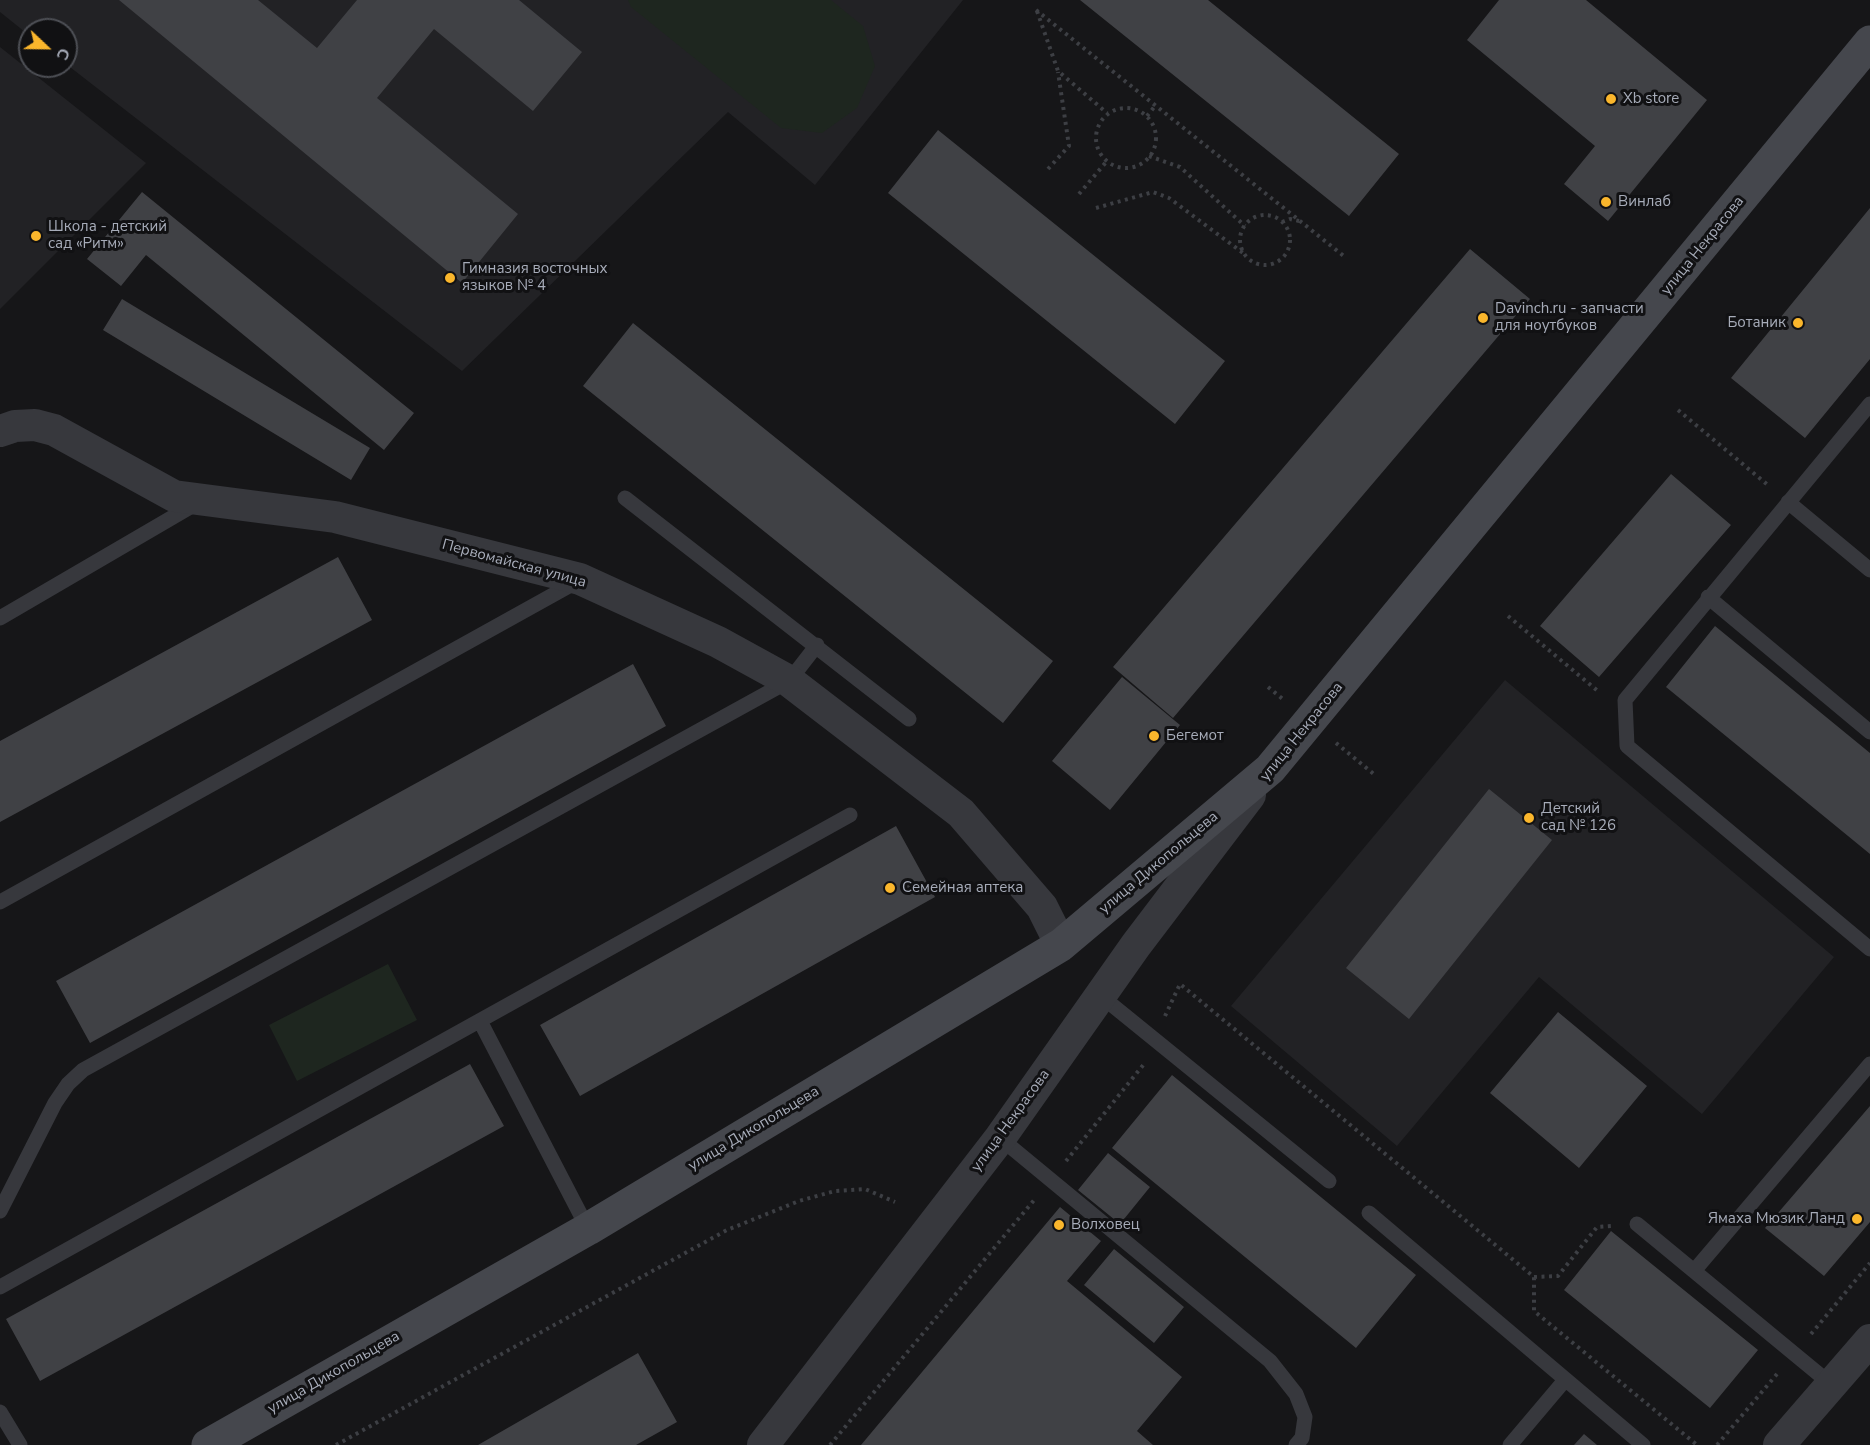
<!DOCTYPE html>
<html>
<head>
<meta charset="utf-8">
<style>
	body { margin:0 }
	#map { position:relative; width:1870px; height:1445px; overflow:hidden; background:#161618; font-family:"Nunito Sans",sans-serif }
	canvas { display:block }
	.north { position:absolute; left:18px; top:18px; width:60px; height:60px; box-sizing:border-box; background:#111113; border:2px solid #4d4f55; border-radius:50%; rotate:112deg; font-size:16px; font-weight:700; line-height:24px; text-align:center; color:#a7acb9 }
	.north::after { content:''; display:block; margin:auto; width:21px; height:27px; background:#fab62c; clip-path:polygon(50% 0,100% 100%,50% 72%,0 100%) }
</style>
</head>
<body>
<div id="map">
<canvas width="1870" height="1445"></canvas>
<div class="north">С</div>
</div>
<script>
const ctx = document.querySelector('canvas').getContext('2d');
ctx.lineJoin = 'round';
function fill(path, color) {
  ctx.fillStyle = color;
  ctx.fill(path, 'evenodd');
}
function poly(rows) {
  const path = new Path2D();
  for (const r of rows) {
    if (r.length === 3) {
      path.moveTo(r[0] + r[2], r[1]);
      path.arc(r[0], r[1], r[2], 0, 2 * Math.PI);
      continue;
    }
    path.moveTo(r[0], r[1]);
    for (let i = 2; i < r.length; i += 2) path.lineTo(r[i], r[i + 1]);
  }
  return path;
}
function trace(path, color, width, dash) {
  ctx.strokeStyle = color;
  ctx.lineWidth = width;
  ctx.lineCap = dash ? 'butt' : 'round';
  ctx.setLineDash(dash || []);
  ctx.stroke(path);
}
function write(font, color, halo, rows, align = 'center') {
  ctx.font = font + ' "Nunito Sans",sans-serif';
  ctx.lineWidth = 6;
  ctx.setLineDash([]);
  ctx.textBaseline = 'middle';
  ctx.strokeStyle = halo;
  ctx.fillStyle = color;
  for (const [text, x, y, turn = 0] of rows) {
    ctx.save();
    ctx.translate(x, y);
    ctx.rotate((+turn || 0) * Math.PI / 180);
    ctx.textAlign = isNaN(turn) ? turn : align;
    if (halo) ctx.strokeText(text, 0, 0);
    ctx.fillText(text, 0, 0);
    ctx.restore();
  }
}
fill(poly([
	[0,0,963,0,815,185,728,112,462,371,66,64,66,30,30,30,30,36,0,12],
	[0,47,146,163,0,309],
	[1505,680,1834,957,1702,1114,1539,977,1397,1146,1231,1006]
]), '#222225');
fill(poly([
	[628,0,831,0,863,26,875,66,857,108,822,133,781,128,631,7],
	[388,964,417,1020,297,1081,269,1025]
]), '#1e261f');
fill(poly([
	[119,0,258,0,317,48,357,0,519,0,582,52,533,111,434,29,377,98,518,214,462,283],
	[1080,0,1208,0,1399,154,1349,216],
	[1499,0,1586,0,1707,100,1608,221,1564,184,1595,146,1467,40],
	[938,130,1225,361,1175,424,888,193],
	[142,192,414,413,384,450,146,255,121,286,87,259],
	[1870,208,1870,359,1805,438,1731,378],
	[1470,249,1530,299,1173,718,1113,667],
	[122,299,370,448,351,480,103,330],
	[633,323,1053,661,1003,723,583,386],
	[1671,474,1731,525,1599,677,1540,626],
	[338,557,372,620,0,822,0,741],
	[1715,626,1870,753,1870,854,1666,687],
	[633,664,666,726,90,1043,56,981],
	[1122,677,1180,725,1110,810,1052,761],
	[1489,789,1552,840,1409,1019,1346,968],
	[896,826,935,897,580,1096,540,1025],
	[1558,1012,1647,1086,1579,1168,1490,1093],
	[470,1064,504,1126,40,1381,6,1319],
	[1172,1075,1416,1275,1356,1348,1112,1148],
	[1870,1106,1870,1222,1824,1276,1765,1228],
	[1108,1153,1150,1187,1120,1224,1078,1190],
	[1060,1207,1101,1241,1067,1281,1182,1377,1137,1431,1153,1445,861,1445],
	[1611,1231,1758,1350,1710,1408,1564,1290],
	[1114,1249,1184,1307,1154,1343,1084,1285],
	[638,1353,677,1422,636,1445,478,1445],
	[1584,1434,1597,1445,1574,1445]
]), '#404145');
trace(poly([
	[1036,10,1345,257],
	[1037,11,1058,71,1107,113],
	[1126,138,30],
	[1147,116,1155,106],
	[1149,156,1180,167,1245,226],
	[1048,169,1069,146,1058,72],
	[1079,194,1107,161],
	[1096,208,1153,192,1169,198,1243,253],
	[1265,240,25],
	[1282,222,1290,219,1299,221],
	[1678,410,1769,486],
	[1508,616,1599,692],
	[1268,687,1284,700],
	[1336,743,1375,775],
	[1165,1016,1180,984,1534,1277,1534,1311,1697,1445],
	[1066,1161,1144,1064],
	[1534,1277,1558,1276,1597,1227,1612,1226],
	[1811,1334,1870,1263],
	[336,1445,727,1230,799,1201,835,1191,865,1189,895,1202],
	[830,1445,1035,1199],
	[1717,1445,1777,1374]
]), '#3d3f44', 4, [3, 4.5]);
trace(poly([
	[1870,404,1625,700,1627,746,1870,949],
	[625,498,909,719],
	[1788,502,1870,570],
	[1708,597,1870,732],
	[0,618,197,503],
	[0,902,578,581],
	[1101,996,1329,1181],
	[480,1021,588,1229],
	[1000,1138,1270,1361,1296,1394,1305,1417,1302,1438,1296,1445],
	[0,1211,55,1103,68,1084,83,1070,789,681,817,645],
	[1369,1213,1643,1445],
	[1637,1224,1832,1385],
	[1694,1271,1870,1064],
	[0,1287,850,815],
	[0,1412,20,1445],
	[1510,1445,1565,1380]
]), '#37383d', 15);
trace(poly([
	[0,431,15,426,35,425,54,430,174,496,335,517,580,579,718,642,789,681,961,813,1042,907,1061,945],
	[763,1445,1000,1138,1136,945,1250,795],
	[1779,1445,1870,1340]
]), '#37383d', 32);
trace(poly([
	[208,1445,588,1229,1061,945,1270,769,1870,42]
]), '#45474d', 33);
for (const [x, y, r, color] of [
	[1611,99,6,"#fab62c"],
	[1606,202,6,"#fab62c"],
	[36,236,6,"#fab62c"],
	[450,278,6,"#fab62c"],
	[1483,318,6,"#fab62c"],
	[1798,323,6,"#fab62c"],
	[1154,736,6,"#fab62c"],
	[1529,818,6,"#fab62c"],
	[890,888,6,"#fab62c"],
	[1857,1219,6,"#fab62c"],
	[1059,1225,6,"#fab62c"]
]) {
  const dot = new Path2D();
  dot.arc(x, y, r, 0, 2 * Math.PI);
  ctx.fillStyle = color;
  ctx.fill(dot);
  trace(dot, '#111113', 2);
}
write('15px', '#a7acb9', '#111113', [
	["Xb store",1623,99],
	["Винлаб",1618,202],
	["Школа - детский",48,227],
	["сад «Ритм»",48,244],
	["Гимназия восточных",462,269],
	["языков № 4",462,286],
	["Davinch.ru - запчасти",1495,309],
	["для ноутбуков",1495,326],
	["Ботаник",1786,323,"right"],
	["Бегемот",1166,736],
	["Детский",1541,809],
	["сад № 126",1541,826],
	["Семейная аптека",902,888],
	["Ямаха Мюзик Ланд",1845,1219,"right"],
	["Волховец",1071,1225]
], 'left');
write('15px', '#a7acb9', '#111113', [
	["улица Некрасова",1703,246,-51],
	["Первомайская улица",514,564,15],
	["улица Некрасова",1302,732,-51],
	["улица Дикопольцева",1159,863,-40],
	["улица Некрасова",1011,1121,-54],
	["улица Дикопольцева",754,1129,-31],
	["улица Дикопольцева",334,1373,-30]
]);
</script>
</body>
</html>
